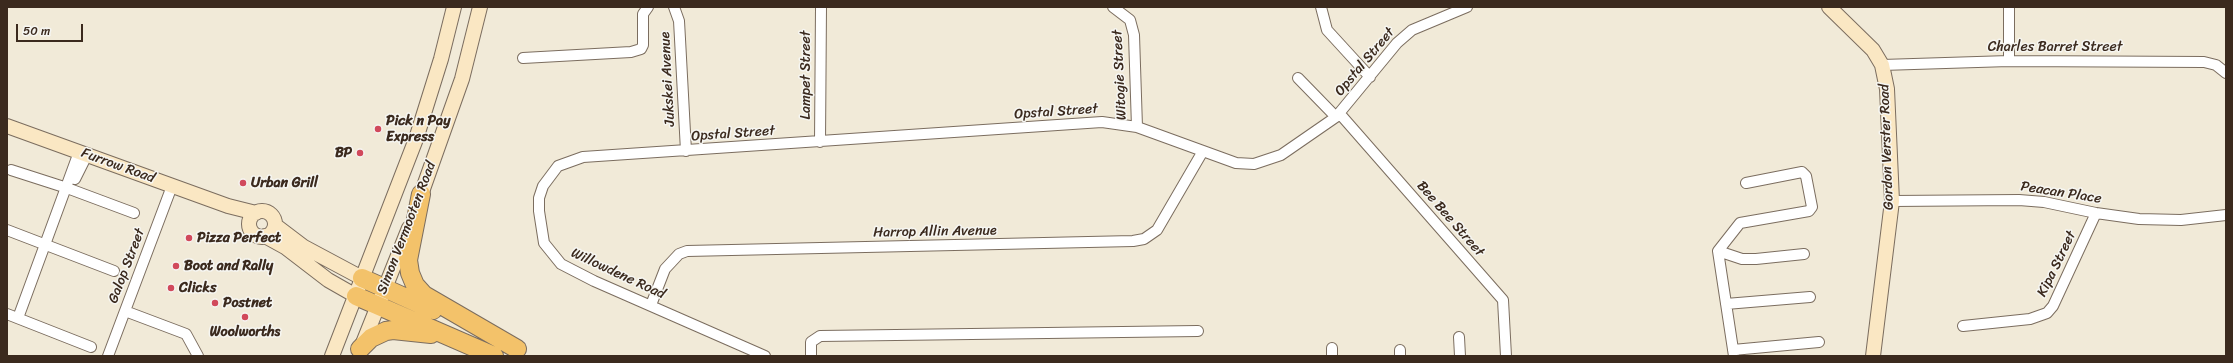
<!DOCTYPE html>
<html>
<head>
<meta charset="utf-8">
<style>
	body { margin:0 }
	#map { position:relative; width:2233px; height:363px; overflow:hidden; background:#f1ead8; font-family:Sriracha,sans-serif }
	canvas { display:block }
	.frame { position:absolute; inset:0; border:8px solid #3b2a1e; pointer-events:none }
	.scale { position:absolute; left:16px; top:24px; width:67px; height:18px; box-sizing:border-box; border:2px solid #3b2a1e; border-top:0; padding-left:5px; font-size:12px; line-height:14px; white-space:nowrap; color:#3b2a1e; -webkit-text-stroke:3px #f6f6f2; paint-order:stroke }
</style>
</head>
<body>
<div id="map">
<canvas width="2233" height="363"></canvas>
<div class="frame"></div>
<div class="scale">50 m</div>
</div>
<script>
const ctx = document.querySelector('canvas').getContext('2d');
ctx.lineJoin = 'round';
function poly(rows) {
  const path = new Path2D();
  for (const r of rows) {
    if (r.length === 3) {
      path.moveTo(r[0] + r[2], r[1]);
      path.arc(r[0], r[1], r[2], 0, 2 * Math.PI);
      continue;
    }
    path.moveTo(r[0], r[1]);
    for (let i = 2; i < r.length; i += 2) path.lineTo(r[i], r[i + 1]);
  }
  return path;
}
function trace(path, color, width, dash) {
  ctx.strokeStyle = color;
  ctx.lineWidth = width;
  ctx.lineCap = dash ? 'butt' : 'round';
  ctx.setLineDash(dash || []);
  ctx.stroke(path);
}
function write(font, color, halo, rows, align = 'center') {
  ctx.font = font + ' Sriracha,sans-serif';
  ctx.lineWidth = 3;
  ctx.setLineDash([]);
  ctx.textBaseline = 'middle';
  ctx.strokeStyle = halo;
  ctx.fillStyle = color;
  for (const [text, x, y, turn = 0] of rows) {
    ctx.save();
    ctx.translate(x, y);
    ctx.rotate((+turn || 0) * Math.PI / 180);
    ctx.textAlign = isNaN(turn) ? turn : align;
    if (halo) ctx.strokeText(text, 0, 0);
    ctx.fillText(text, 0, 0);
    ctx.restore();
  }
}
const street = poly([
	[674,7,679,21,680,39,686,151],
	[1113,7,1130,20,1134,35,1137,127],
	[1321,7,1327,30,1370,77],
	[523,58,631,52,641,49,643,45,643,14,648,7],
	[2009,61,2009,7],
	[1882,65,2009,61,2204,62,2216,65,2226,73],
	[1298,78,1336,117],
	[1340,114,1503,300,1506,356],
	[820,142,821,7],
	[11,170,67,188,134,213],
	[75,179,87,155],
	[1892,201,2019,200,2044,202,2096,213,2139,219,2181,220,2226,215],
	[7,230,114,271],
	[1718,251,1742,259,1756,259,1804,254],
	[1726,304,1810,297],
	[651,305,665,269,679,254,687,251,1133,241,1144,239,1157,230,1203,151],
	[125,311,186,334,198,356],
	[7,314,91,347],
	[18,318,79,152],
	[1963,326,2030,319,2047,313,2053,306,2096,213],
	[1459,337,1460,356],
	[1332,348,1332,356],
	[1733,350,1819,342],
	[108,356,172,186],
	[765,356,594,281,561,264,544,243,539,211,539,198,543,186,558,166,583,157,1102,122,1137,127,1236,163,1254,164,1281,155,1336,117,1397,43,1412,30,1467,7],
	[811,356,811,342,820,336,1198,331],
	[1400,356,1400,350],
	[1734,356,1718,251,1740,223,1809,211,1812,207,1806,176,1802,172,1746,183]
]);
const secondary = poly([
	[1829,7,1873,50,1882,65,1887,89,1892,201,1873,356],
	[7,126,228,206,256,213],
	[418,203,462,79,480,7],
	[262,224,13],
	[275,225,304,247,362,278],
	[265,236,285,247,328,280,356,296],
	[361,348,409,228],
	[332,356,416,139,441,59,454,7]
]);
const highway = poly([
	[421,194,408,260,410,273,415,285,424,295,517,349],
	[362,278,433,310],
	[356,296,494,356],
	[360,349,371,338,386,331,393,330,431,334]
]);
trace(street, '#7b6d5f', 12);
trace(secondary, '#7b6d5f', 16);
trace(highway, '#7b6d5f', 20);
trace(street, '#fff', 10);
trace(secondary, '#fae7c3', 14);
trace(highway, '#f3c26a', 18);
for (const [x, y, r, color] of [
	[378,129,4,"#d1495b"],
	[360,153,4,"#d1495b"],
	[243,183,4,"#d1495b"],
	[189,238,4,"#d1495b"],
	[176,266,4,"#d1495b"],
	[171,288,4,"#d1495b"],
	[215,303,4,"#d1495b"],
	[245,317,4,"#d1495b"]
]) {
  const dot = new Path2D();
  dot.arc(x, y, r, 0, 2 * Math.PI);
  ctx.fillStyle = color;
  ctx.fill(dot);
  trace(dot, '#f6f6f2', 1.5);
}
write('14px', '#3b2a1e', '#f6f6f2', [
	["Charles Barret Street",2055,47],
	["Opstal Street",1365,62,-50],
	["Lampet Street",806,75,-90],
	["Witogie Street",1120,75,-93],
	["Jukskei Avenue",668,79,-93],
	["Opstal Street",1056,112,-4],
	["Opstal Street",733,134,-4],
	["Gordon Verster Road",1887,147,-92],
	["Furrow Road",118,166,20],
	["Peacan Place",2061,193,9],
	["Bee Bee Street",1450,219,49],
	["Simon Vermooten Road",407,228,-69],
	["Harrop Allin Avenue",935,232,-1],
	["Kipa Street",2057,264,-64],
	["Galop Street",127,266,-69],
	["Willowdene Road",618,274,25]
]);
write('bold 14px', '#3b2a1e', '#f6f6f2', [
	["Pick n Pay",386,121],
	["Express",386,137],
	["BP",352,153,"right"],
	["Urban Grill",251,183],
	["Pizza Perfect",197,238],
	["Boot and Rally",184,266],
	["Clicks",179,288],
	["Postnet",223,303],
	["Woolworths",245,332,"center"]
], 'left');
</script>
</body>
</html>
